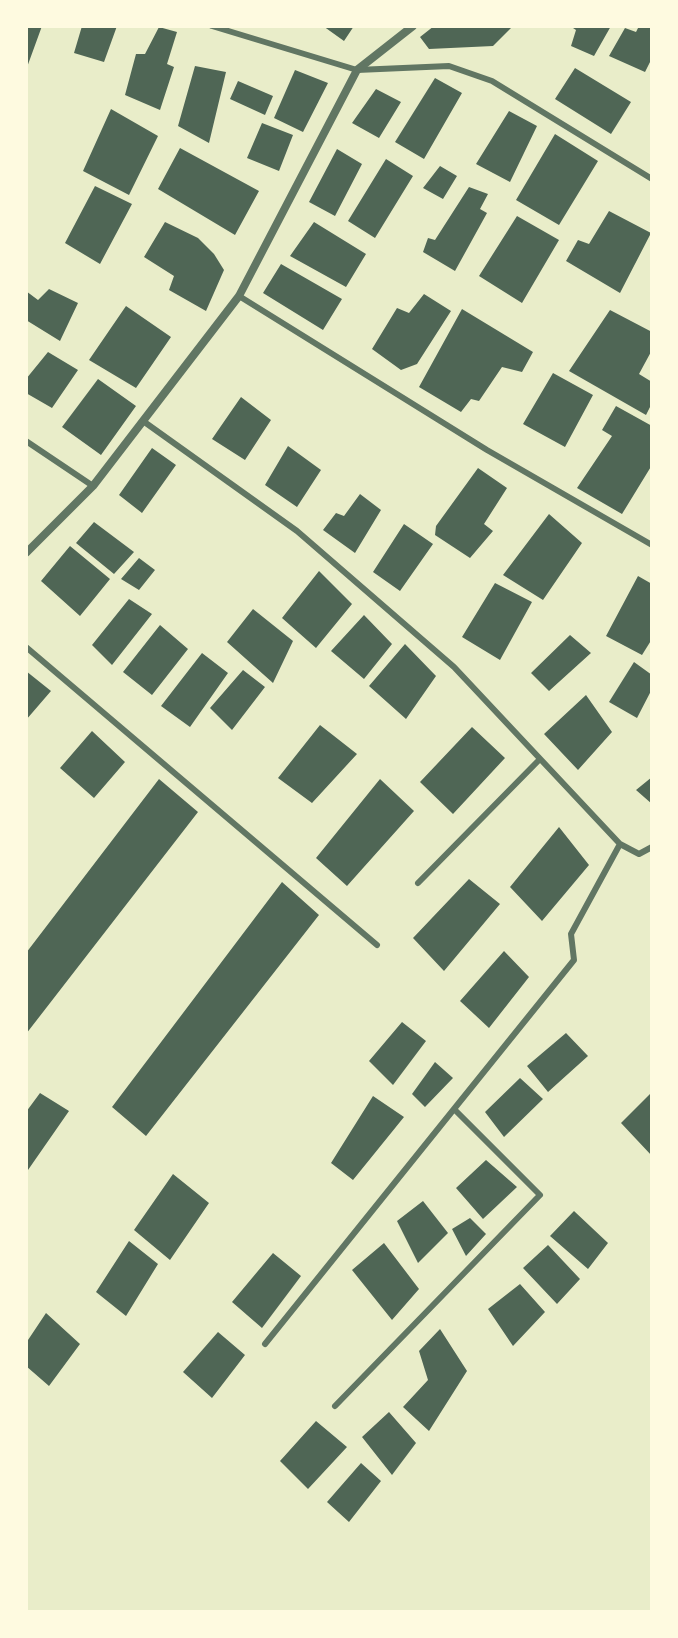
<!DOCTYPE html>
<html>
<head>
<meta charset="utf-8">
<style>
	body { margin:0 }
	#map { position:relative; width:678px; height:1638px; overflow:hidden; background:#e9edc9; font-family:Lato,sans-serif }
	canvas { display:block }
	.frame { position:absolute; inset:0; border:28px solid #fefae0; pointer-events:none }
</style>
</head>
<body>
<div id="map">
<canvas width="678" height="1638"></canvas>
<div class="frame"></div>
</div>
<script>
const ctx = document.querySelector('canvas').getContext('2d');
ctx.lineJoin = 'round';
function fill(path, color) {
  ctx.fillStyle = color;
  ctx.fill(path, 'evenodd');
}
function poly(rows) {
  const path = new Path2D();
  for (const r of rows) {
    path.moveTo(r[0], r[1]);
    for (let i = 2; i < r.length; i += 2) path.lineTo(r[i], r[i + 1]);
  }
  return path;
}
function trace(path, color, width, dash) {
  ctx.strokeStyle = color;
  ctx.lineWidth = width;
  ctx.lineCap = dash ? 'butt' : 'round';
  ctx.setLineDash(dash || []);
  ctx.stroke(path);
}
fill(poly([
	[26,26,42,26,26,70],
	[82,26,117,26,104,62,74,53],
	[323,26,354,26,344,41],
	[434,26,513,26,493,46,429,49,420,37],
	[570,26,611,26,594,56,571,46,576,30],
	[639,26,652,26,652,58,645,72,609,56,625,28,636,32],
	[159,27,177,32,167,64,174,67,160,110,125,95,136,54,145,54],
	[195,66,226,72,209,143,178,126],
	[575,68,631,102,611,134,555,99],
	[295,70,328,83,303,132,274,118],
	[435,78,462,93,424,159,395,142],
	[238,81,273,96,265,115,230,99],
	[376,89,401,102,379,138,352,123],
	[111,109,158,136,129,195,83,171],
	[509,111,537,126,510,182,476,164],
	[262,123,293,135,279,171,247,158],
	[555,134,598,161,559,225,516,200],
	[180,148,259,191,235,235,158,189],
	[337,149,362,164,335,216,309,202],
	[386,159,413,176,375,238,348,221],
	[440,166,457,176,443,199,423,188],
	[95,186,132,204,100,264,65,243],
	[469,187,488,194,480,209,487,213,455,271,423,252,428,238,435,240],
	[609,211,651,233,620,293,566,261,578,240,589,244],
	[517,216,559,240,522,303,479,276],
	[165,222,198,238,214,254,224,270,206,311,169,290,174,276,144,257],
	[314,222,366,254,346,287,290,256],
	[281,264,342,299,323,330,263,293],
	[49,289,78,303,60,341,26,320,26,291,38,300],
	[424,294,451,311,417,364,401,370,372,349,397,308,409,313],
	[126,306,171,337,136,388,89,360],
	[462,309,533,352,522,372,502,367,479,401,471,399,461,412,419,387],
	[610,310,652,332,652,350,639,374,652,382,652,403,646,415,569,371],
	[48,352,78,370,52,408,26,393,26,379],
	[553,373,593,395,565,447,523,424],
	[98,379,136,406,101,455,62,427],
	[241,397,271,420,245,460,212,439],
	[616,406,652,426,652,465,622,514,577,488,612,436,602,430],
	[288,446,321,470,297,507,265,485],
	[152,448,176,465,142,513,119,495],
	[478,468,507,488,484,524,493,531,470,558,435,535,436,526],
	[360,494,381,510,355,553,323,530,336,513,344,516],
	[549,514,582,543,543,600,503,575],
	[94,522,134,552,114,574,76,543],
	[404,524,433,544,400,591,373,572],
	[70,546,110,579,80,616,41,581],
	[139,558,155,570,139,590,121,579],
	[319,571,352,604,316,648,282,618],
	[638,576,652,584,652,639,642,655,606,636],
	[495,583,532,602,500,660,462,637],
	[129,599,152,614,112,665,92,645],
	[253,609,293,641,273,683,227,642],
	[364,615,392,644,364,679,331,651],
	[160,625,188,649,152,695,123,672],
	[570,635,591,653,549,691,531,673],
	[405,644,436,676,406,719,369,686],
	[202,653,228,673,190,727,161,706],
	[634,662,652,675,652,689,637,718,609,702],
	[243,670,265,687,232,730,210,708],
	[26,671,51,691,26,720],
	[586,695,612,732,578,770,544,734],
	[320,725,357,754,312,803,278,778],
	[472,727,505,758,453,814,420,782],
	[92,731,125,762,94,798,60,768],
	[652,777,652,804,636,790],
	[159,779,198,812,26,1034,26,953],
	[380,779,414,811,347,886,316,858],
	[559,827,589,865,542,921,510,887],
	[469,879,500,904,444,971,413,938],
	[282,882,319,915,146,1136,112,1107],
	[504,951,529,977,489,1028,460,1001],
	[402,1022,426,1041,393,1085,369,1061],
	[566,1033,588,1056,548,1092,527,1066],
	[435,1062,453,1078,425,1107,412,1094],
	[520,1078,543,1099,504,1137,485,1112],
	[652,1092,652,1156,621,1123],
	[40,1093,69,1111,28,1170,26,1112],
	[373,1096,404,1117,353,1180,331,1163],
	[486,1160,517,1187,483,1219,456,1188],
	[173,1174,209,1203,170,1260,134,1230],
	[423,1201,448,1233,418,1263,397,1221],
	[574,1211,608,1243,588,1269,550,1236],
	[470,1218,486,1234,466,1256,452,1229],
	[129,1241,158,1264,126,1316,96,1292],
	[384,1243,419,1289,392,1320,352,1270],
	[548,1245,580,1279,557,1304,523,1268],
	[273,1253,301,1276,262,1328,232,1302],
	[520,1284,545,1312,513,1346,488,1309],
	[46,1313,80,1344,49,1386,26,1366,26,1343],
	[440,1329,467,1371,429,1431,403,1407,428,1380,419,1351],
	[218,1332,245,1355,212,1398,183,1372],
	[389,1412,416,1443,392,1475,362,1437],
	[316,1421,347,1447,308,1489,280,1461],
	[361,1463,381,1481,349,1522,327,1502]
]), '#4f6655');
trace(poly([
	[212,26,357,70,449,66,492,81,652,179],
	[239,296,487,450,652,545],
	[143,421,297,531,454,667,620,844,639,854,652,847],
	[26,441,93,486],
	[26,647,377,945],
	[418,883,539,760],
	[265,1344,454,1109],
	[335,1406,540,1195,454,1109,574,960,571,934,620,844]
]), '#617663', 6);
trace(poly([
	[26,553,93,486,239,296,357,70,413,26]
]), '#617663', 8);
</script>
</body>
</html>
